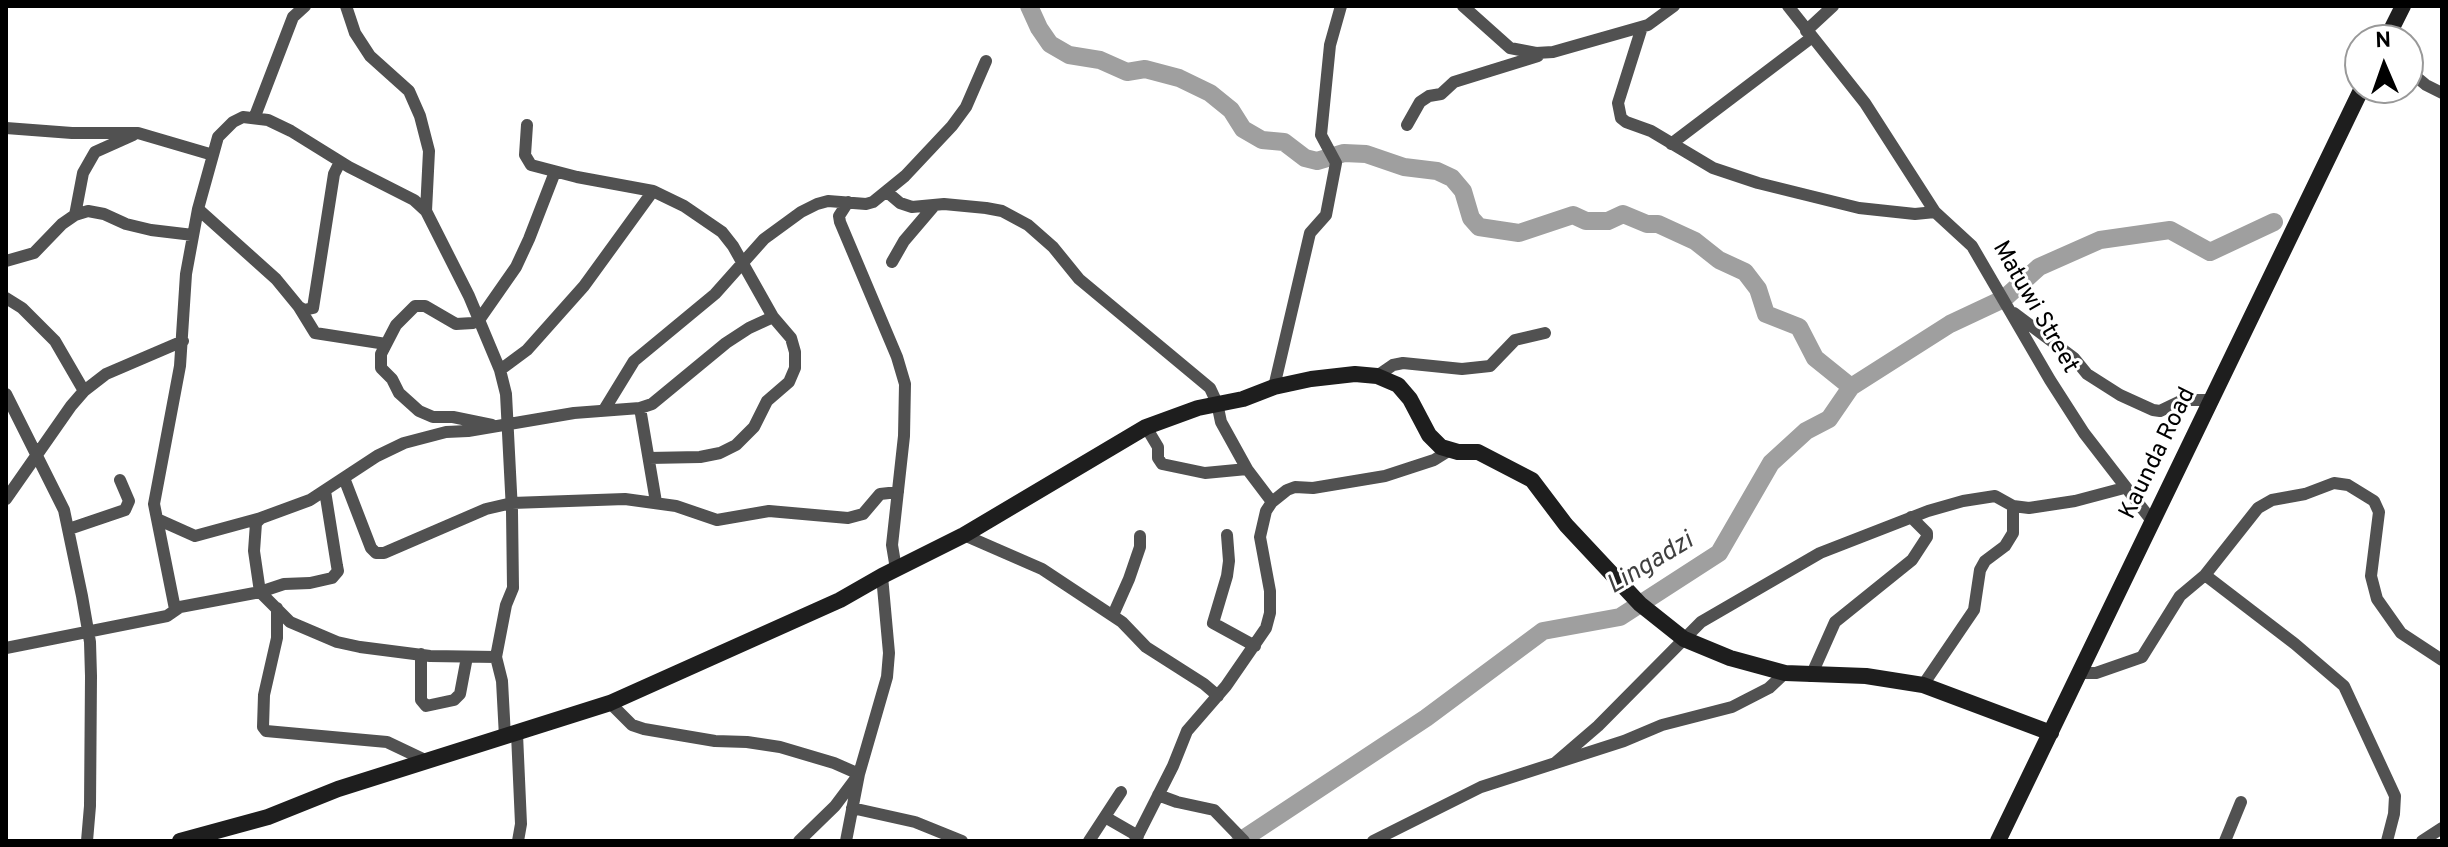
<!DOCTYPE html>
<html>
<head>
<meta charset="utf-8">
<style>
	body { margin:0 }
	#map { position:relative; width:2448px; height:847px; overflow:hidden; background:#fff; font-family:Overpass,sans-serif }
	canvas { display:block }
	.frame { position:absolute; inset:0; border:8px solid #000; pointer-events:none }
	.north { position:absolute; left:2344px; top:24px; width:80px; height:80px; box-sizing:border-box; background:#fff; border:2px solid #999; border-radius:50%; rotate:358deg; font-size:22px; font-weight:700; line-height:32px; text-align:center; color:#000 }
	.north::after { content:''; display:block; margin:auto; width:28px; height:36px; background:#000; clip-path:polygon(50% 0,100% 100%,50% 72%,0 100%) }
</style>
</head>
<body>
<div id="map">
<canvas width="2448" height="847"></canvas>
<div class="frame"></div>
<div class="north">N</div>
</div>
<script>
const ctx = document.querySelector('canvas').getContext('2d');
ctx.lineJoin = 'round';
function poly(rows) {
  const path = new Path2D();
  for (const r of rows) {
    path.moveTo(r[0], r[1]);
    for (let i = 2; i < r.length; i += 2) path.lineTo(r[i], r[i + 1]);
  }
  return path;
}
function trace(path, color, width, dash) {
  ctx.strokeStyle = color;
  ctx.lineWidth = width;
  ctx.lineCap = dash ? 'butt' : 'round';
  ctx.setLineDash(dash || []);
  ctx.stroke(path);
}
function write(font, color, halo, rows, align = 'center') {
  ctx.font = font + ' Overpass,sans-serif';
  ctx.lineWidth = 6;
  ctx.setLineDash([]);
  ctx.textBaseline = 'middle';
  ctx.strokeStyle = halo;
  ctx.fillStyle = color;
  for (const [text, x, y, turn = 0] of rows) {
    ctx.save();
    ctx.translate(x, y);
    ctx.rotate((+turn || 0) * Math.PI / 180);
    ctx.textAlign = isNaN(turn) ? turn : align;
    if (halo) ctx.strokeText(text, 0, 0);
    ctx.fillText(text, 0, 0);
    ctx.restore();
  }
}
trace(poly([
	[1029,6,1039,28,1050,44,1069,55,1100,60,1127,72,1145,69,1179,78,1210,93,1231,110,1243,129,1262,140,1284,142,1305,158,1317,161,1344,153,1366,154,1404,167,1437,171,1452,178,1463,191,1471,218,1479,227,1519,233,1573,215,1586,221,1608,221,1623,214,1647,224,1658,224,1695,241,1719,260,1745,272,1758,289,1766,314,1799,327,1815,358,1851,387],
	[2007,296,2039,267,2100,240,2170,230,2210,252,2274,222],
	[1240,841,1426,718,1543,631,1620,617,1719,553,1771,463,1806,431,1829,419,1851,387,1950,324,1999,301]
]), '#9f9f9f', 18);
trace(poly([
	[346,6,355,33,370,56,409,91,420,116,429,151,426,211,469,296,500,370,506,394,512,511,513,588,506,605,496,657,502,681,505,737],
	[1463,6,1510,48,1536,53,1553,52,1648,25,1674,6],
	[1788,6,1865,103,1935,212,1972,246,2050,380,2084,433,2152,521],
	[1642,27,1618,103,1621,118,1626,122,1651,131,1713,168,1758,183,1859,208,1915,214,1935,212],
	[1806,31,1833,6],
	[2408,70,2426,85,2442,93],
	[255,116,293,17,305,6],
	[527,125,525,155,531,165,577,177,653,191,684,206,722,232,733,246,773,317,791,338,795,352,795,368,789,382,767,401,754,427,736,445,720,453,700,457,649,458],
	[1407,125,1420,102,1429,96,1441,94,1454,82,1538,56],
	[6,128,72,133,138,133,213,155],
	[1671,144,1811,38],
	[887,192,900,203,912,207,944,204,986,208,1002,211,1028,225,1053,247,1079,279,1210,388,1217,403,1221,422,1247,469,1272,502],
	[848,202,839,216,840,222,897,357,905,384,904,436,892,545,896,569],
	[198,209,276,279,299,307,315,333,386,344],
	[75,215,83,173,95,152,133,135],
	[6,261,34,253,62,224,75,215,88,211,104,214,126,224,151,230,193,235],
	[892,262,904,241,933,207],
	[6,298,22,308,55,341,84,391],
	[299,307,304,310,313,308,334,174,340,162],
	[2014,313,2074,358,2087,374,2120,395,2153,410,2160,411,2183,400,2213,400],
	[500,370,527,350,584,286,653,191],
	[1377,376,1393,365,1403,363,1462,369,1490,366,1515,340,1545,333],
	[1274,387,1310,233,1326,215,1336,163,1321,135,1330,45,1341,6],
	[6,394,64,510,82,596,90,642,91,676,90,806,87,841],
	[640,408,656,502],
	[604,410,634,361,715,294,764,239,801,212,817,204,828,201,866,204,873,202,905,176,952,126,966,107,986,61],
	[492,425,453,417,433,417,419,411,399,393,392,379,381,368,381,354,396,325,415,306,425,306,456,324,473,323,479,320,516,267,529,239,555,172],
	[1146,427,1158,447,1158,458,1162,464,1205,473,1247,469],
	[344,478,371,548,376,553,384,553,486,509,512,503,625,499,676,506,717,520,769,511,848,518,863,514,880,494,898,492],
	[6,499,71,406,84,391,106,374,183,341],
	[157,519,195,536,261,518],
	[69,529,125,510,129,501,120,480],
	[964,535,1042,569,1122,622,1146,647,1204,684,1218,696],
	[1227,535,1229,561,1227,576,1213,623,1255,646],
	[2205,575,2295,644,2344,686,2395,796,2394,814,2387,841],
	[277,608,277,638,264,695,263,727,266,731,387,742,427,761],
	[175,609,154,504,180,366,186,274,198,209,218,137,233,122,243,117,268,120,291,131,349,167,414,200,426,211],
	[1113,615,1129,579,1140,547,1140,536],
	[6,648,167,616,180,607,260,592,284,584,310,583,332,578,338,571,337,566,325,491],
	[421,654,421,700,426,706,454,700,460,694,467,657],
	[496,657,430,656,360,647,337,642,290,622,260,592,254,551,256,523,261,518,310,500,377,456,404,443,446,432,468,431,574,413,640,408,652,404,726,343,749,328,773,317],
	[2081,669,2085,673,2096,673,2142,657,2180,596,2205,575,2258,508,2272,500,2305,494,2334,483,2348,485,2374,501,2379,512,2371,576,2377,599,2401,633,2442,660],
	[1811,676,1835,622,1912,560,1927,537,1927,533,1911,517],
	[1923,685,1974,610,1980,570,1985,561,2005,546,2013,533,2013,506],
	[610,703,632,725,644,729,715,741,747,742,780,747,834,763,859,774,835,806,799,841],
	[517,734,521,824,518,841],
	[1555,763,1598,726,1701,622,1820,553,1928,511,1963,501,1995,496,2013,506,2029,508,2075,501,2124,488],
	[1158,795,1177,802,1214,810,1244,841],
	[852,808,915,822,962,841],
	[1105,817,1138,836],
	[846,841,859,774,887,677,889,653,882,576],
	[1089,841,1121,792],
	[1135,841,1173,766,1187,731,1226,686,1266,628,1270,613,1270,591,1260,537,1266,511,1272,502,1287,490,1295,487,1313,488,1385,476,1434,460,1450,450],
	[1373,841,1481,787,1624,741,1662,725,1732,707,1769,688,1785,673],
	[2225,841,2241,802],
	[2422,841,2442,828]
]), '#515151', 12);
trace(poly([
	[2386,40,2403,6],
	[180,841,268,817,338,789,610,703,840,600,882,576,964,535,1146,427,1198,408,1243,399,1274,387,1311,379,1355,374,1377,376,1398,385,1410,399,1429,435,1441,447,1458,452,1478,452,1532,480,1566,525,1640,604,1684,639,1730,658,1785,673,1866,676,1923,685,2051,733],
	[1998,841,2362,88]
]), '#1e1e1e', 16);
write('24px', '#000', '#fff', [
	["Matuwi Street",2034,308,60],
	["Kaunda Road",2159,454,-64]
]);
write('italic 26px', '#404040', '#fff', [
	["Lingadzi",1651,565,-31]
]);
</script>
</body>
</html>
